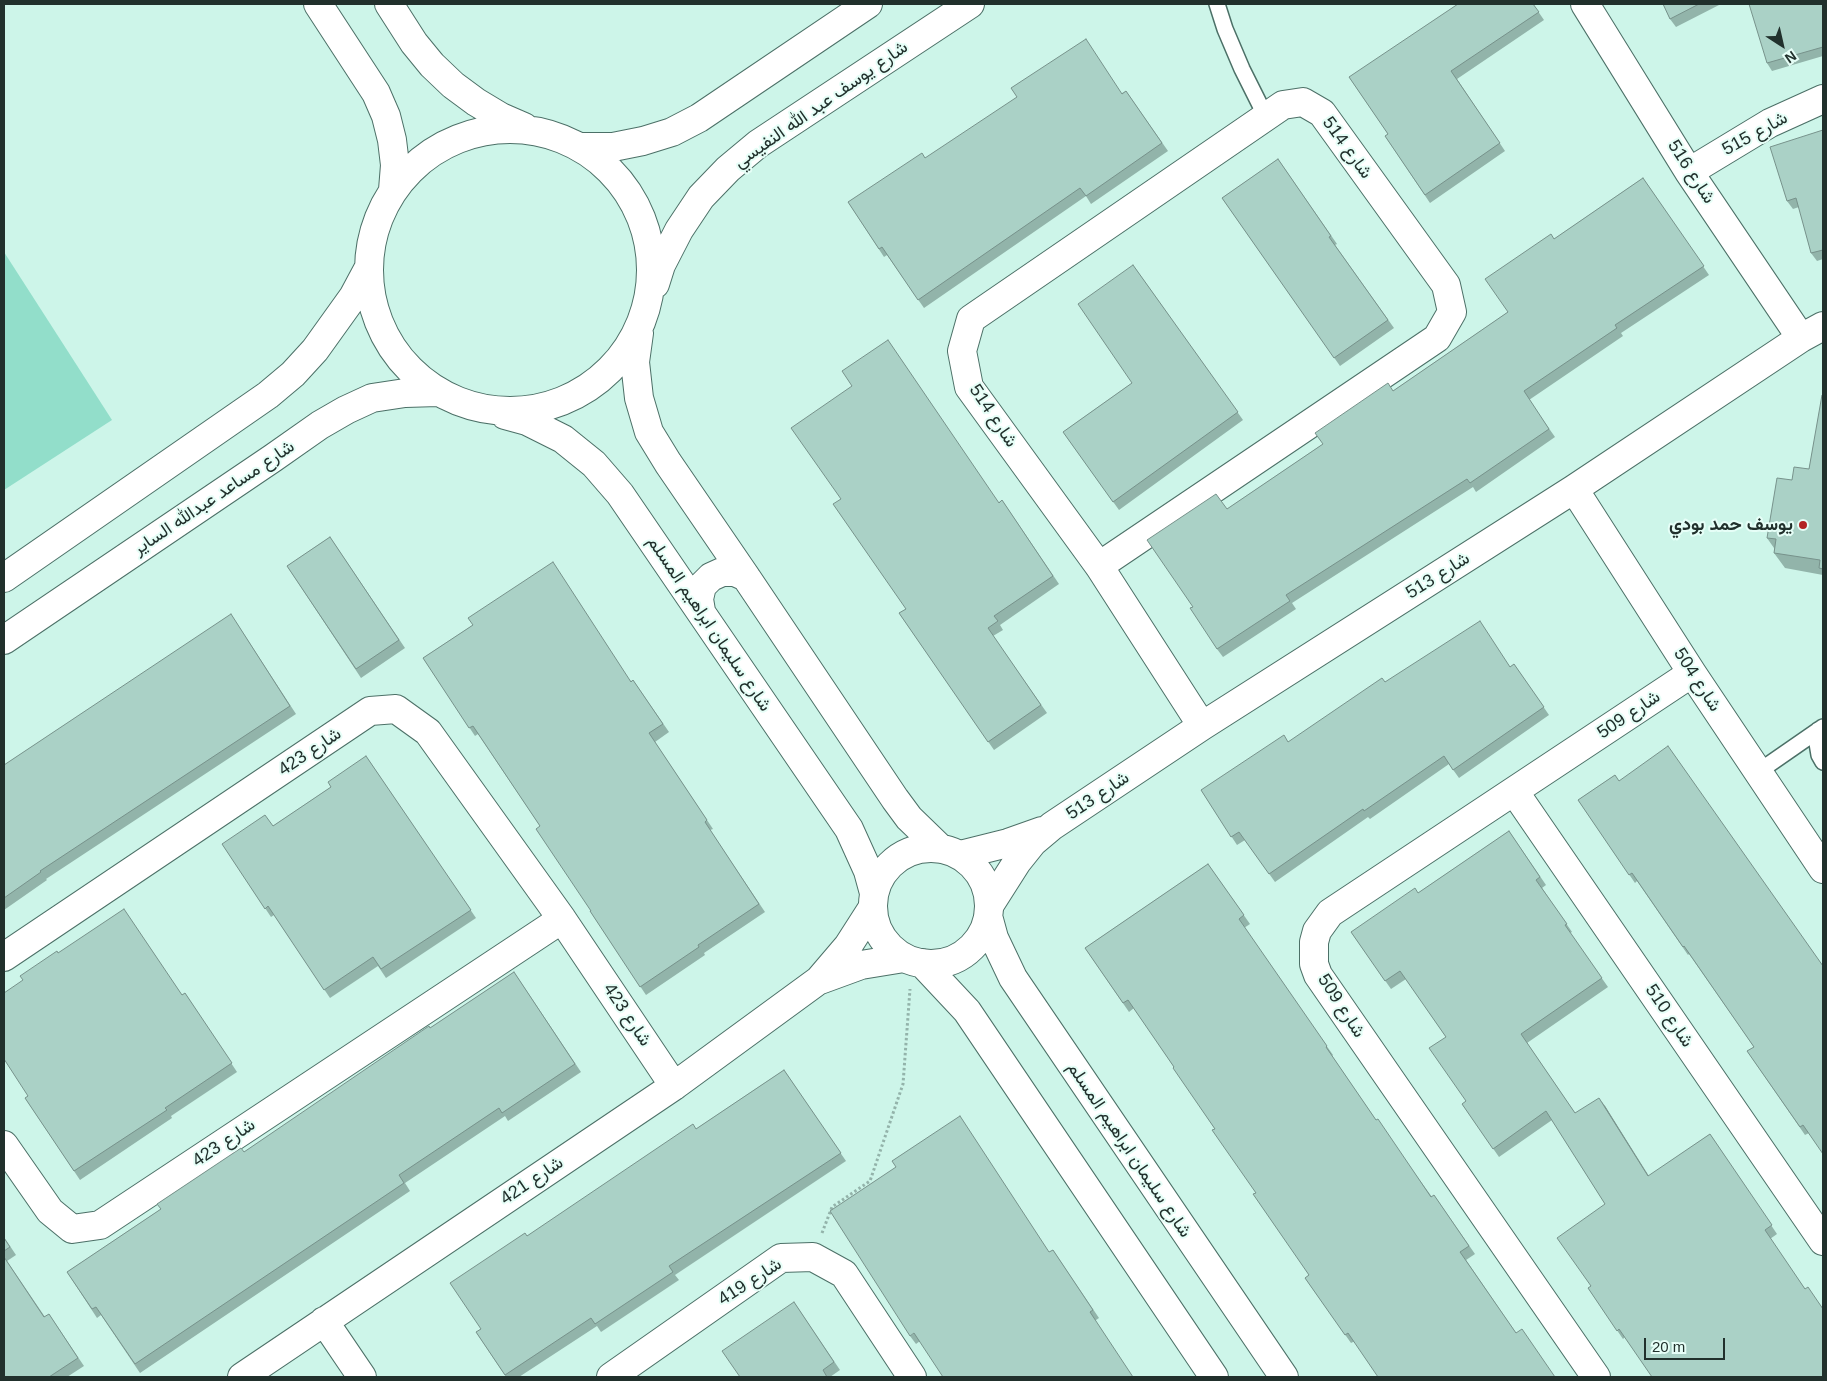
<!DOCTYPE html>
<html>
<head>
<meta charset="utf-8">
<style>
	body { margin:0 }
	#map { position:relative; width:1827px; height:1381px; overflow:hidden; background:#cdf5e9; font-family:Helvetica,sans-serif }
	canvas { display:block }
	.frame { position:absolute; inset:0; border:5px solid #21302c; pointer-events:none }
	.north { position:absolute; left:1757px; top:20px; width:50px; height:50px; -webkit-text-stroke:4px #e6fef7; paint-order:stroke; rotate:145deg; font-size:14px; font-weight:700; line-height:20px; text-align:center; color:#21302c }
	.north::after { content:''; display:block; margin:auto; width:18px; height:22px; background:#21302c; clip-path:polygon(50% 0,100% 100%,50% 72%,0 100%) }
	.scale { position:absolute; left:1644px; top:1338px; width:81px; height:22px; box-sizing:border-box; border:2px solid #21302c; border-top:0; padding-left:6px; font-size:15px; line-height:18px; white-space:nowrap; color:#21302c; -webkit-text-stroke:4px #e6fef7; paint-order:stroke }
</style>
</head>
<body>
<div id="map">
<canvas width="1827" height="1381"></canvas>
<div class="frame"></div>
<div class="north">N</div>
<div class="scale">20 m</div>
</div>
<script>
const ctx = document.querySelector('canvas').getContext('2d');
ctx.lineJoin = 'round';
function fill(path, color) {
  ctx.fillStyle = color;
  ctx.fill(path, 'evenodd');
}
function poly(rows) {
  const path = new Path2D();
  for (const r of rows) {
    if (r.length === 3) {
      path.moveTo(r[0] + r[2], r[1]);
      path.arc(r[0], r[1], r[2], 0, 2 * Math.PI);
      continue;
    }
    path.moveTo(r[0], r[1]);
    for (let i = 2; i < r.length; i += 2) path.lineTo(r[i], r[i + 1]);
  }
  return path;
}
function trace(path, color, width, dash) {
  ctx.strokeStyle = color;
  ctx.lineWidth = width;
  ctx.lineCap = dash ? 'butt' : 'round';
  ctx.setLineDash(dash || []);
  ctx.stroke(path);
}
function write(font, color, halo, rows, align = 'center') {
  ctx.font = font + ' Helvetica,Vazirmatn,sans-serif';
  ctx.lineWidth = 4;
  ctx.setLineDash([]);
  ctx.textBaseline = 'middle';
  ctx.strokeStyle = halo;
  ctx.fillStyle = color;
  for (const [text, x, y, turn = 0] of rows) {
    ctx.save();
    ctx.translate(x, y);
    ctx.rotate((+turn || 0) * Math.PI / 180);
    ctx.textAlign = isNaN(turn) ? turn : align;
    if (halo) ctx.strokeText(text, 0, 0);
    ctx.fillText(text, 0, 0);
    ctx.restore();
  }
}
fill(poly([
	[4,252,112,420,4,490]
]), '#92deca');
const service = poly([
	[1217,4,1225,29,1242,69,1266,117],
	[1818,730,1817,743,1819,755,1823,762],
	[1758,772,1823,727]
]);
const minor = poly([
	[1585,4,1689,172,1801,338],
	[1689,172,1770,123,1823,99],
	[1574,489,1692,673,1823,869],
	[1099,566,1437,338,1452,312,1446,285,1322,113,1303,102,1283,105,971,319,962,351,969,387,1099,566,1202,726],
	[1514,791,1823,1241],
	[960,855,1008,843,1042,831],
	[989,906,1017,862,1033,842,1052,826,1202,726,1574,489,1801,338,1823,326],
	[4,957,370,711,396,709,428,732,562,919,674,1086],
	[820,980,861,965,904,958],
	[4,1145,50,1211,72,1229,100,1225,562,919],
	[324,1321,362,1377],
	[242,1377,674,1086,819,980,848,946,873,907],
	[611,1377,781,1258,813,1257,844,1274,912,1377],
	[1596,1377,1318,975,1314,964,1314,942,1317,931,1330,913,1692,673]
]);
const tertiary = poly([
	[318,4,376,93,386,116,392,140,395,165,393,190],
	[389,4,414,43,432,65,453,85,476,102,501,117,524,127],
	[510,270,141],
	[583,147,613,147,643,141,672,132,699,118,868,4],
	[655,284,661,265,679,230,701,197,728,169,758,144,970,4],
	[639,333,635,362,639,398,649,432,668,463,746,577,895,799,909,818,941,849],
	[505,415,527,421,563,439,594,464,620,494,849,829,868,871,874,893],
	[4,578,268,395,293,374,315,350,353,297,368,269],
	[701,611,699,599,702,586,711,577,722,572,735,572,746,577],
	[4,640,273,458,320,425,346,410,372,398,405,393,438,392],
	[931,906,58],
	[988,916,994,938,1013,978,1284,1377],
	[922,963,967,1011,1214,1377]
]);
trace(service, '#4c7067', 18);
trace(minor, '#4c7067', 30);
trace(tertiary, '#4c7067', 30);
trace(poly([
	[822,1233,832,1207,870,1181,903,1084,910,989]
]), '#93b3aa', 3, [2.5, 2.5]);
trace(service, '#fff', 15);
trace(minor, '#fff', 28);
trace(tertiary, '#fff', 28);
fill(poly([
	[1533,4,1544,20,1457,79,1505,151,1430,203,1385,136,1388,134,1349,77],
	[1663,4,1721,4,1676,27,1670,19],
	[1823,4,1823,56,1772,71,1767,63],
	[1126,91,1168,151,1091,204,1086,196,924,308,887,255,884,257,848,202,925,158,1122,93],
	[1823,130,1823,259,1817,261,1811,253,1799,207,1793,209,1787,201],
	[1278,159,1337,244,1335,245,1394,328,1340,366,1222,198],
	[1643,178,1709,275,1621,333,1623,336,1529,400,1555,437,1476,492,1473,487,1292,603,1296,609,1223,657,1217,649,1193,607,1227,509,1323,444,1393,391,1508,312,1554,239],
	[1133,265,1243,420,1119,510,1063,432,1132,383],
	[1823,394,1823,575,1785,568,1774,553,1774,548,1767,538,1792,480,1809,469],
	[1002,500,1059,584,1000,625,1003,630,993,636,1047,713,994,750,899,613,906,609,999,502],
	[330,537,405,648,361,678,287,566],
	[236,622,296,714,46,879,47,880,4,910,4,765],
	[473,625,631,681,633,680,669,732,655,742,713,829,710,830,765,912,704,953,705,955,646,995,590,911,591,911,540,826,478,734,475,736,423,658],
	[1514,664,1549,715,1459,778,1449,764,1370,819,1368,817,1275,882,1245,840,1237,845,1201,790,1289,742,1385,682,1510,667],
	[366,756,476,918,386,978,378,966,330,998,274,915,271,917,222,844,273,826,331,787],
	[1615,775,1809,1133,1805,1135,1747,1051,1754,1047,1689,954,1688,955,1637,881,1635,883,1578,800],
	[1509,831,1546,885,1542,888,1572,932,1570,933,1608,987,1527,1043,1575,1113,1605,1106,1649,1176,1710,1134,1777,1234,1770,1239,1805,1289,1823,1309,1625,1337,1623,1339,1588,1288,1591,1286,1605,1204,1552,1120,1499,1157,1462,1104,1466,1101,1446,1037,1406,979,1391,989,1351,932,1418,893],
	[1208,864,1250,924,1244,928,1333,1055,1332,1056,1376,1120,1432,1197,1434,1195,1475,1254,1466,1260,1516,1333,1555,1377,1353,1342,1351,1343,1305,1278,1309,1275,1215,1129,1174,1067,1134,1008,1129,1012,1085,948],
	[58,953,182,995,185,993,237,1072,171,1116,172,1118,80,1180,25,1098,28,1096,23,980],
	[514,972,581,1072,508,1121,505,1116,405,1183,410,1191,140,1373,101,1315,97,1318,67,1272,161,1209,244,1152],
	[784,1070,846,1161,675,1275,679,1280,601,1332,597,1326,519,1377,506,1377,476,1332,481,1329,527,1236,696,1129],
	[4,1237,16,1255,7,1261,45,1317,49,1314,84,1366,67,1377,4,1377],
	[1053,1250,1099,1318,1096,1320,920,1341,916,1344,910,1336],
	[794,1302,840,1370,830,1377,740,1377]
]), '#92b4aa');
fill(poly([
	[1599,1098,1605,1106,1654,1185,1648,1176]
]), '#77928b');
const building = poly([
	[1458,4,1533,4,1539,12,1451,71,1500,143,1425,195,1385,136,1388,134,1349,77,1458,4],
	[1663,4,1699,4,1670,19,1663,4],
	[1749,4,1823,4,1823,47,1767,63,1749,4],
	[1086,39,1122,94,1126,91,1162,143,1086,196,1080,188,918,300,882,247,879,249,848,202,922,153,925,158,1017,97,1011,88,1086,39],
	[1823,130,1823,250,1811,253,1796,198,1787,201,1770,147,1823,130],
	[1278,159,1331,236,1329,237,1388,320,1334,358,1222,198,1278,159],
	[1643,178,1704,266,1615,325,1617,328,1524,391,1549,429,1470,483,1467,479,1286,595,1290,601,1217,649,1190,608,1193,607,1147,540,1216,494,1227,509,1323,444,1315,433,1388,383,1393,391,1508,312,1485,279,1551,234,1554,239,1643,178],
	[1133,265,1238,412,1113,502,1063,432,1132,383,1078,304,1133,265],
	[888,340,999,503,1002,500,1053,576,994,616,998,621,988,628,1041,705,988,742,899,613,906,609,833,504,841,499,791,428,852,386,842,371,888,340],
	[1823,394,1823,569,1819,568,1820,560,1774,553,1776,539,1767,538,1777,478,1792,480,1794,467,1809,469,1822,395,1823,394],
	[330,537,399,640,356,669,287,566,330,537],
	[553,562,631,682,633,680,663,724,649,733,707,820,705,822,759,904,698,945,699,947,640,987,590,911,591,911,536,829,540,826,473,726,469,728,423,658,473,625,468,618,553,562],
	[231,614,290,706,40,871,41,872,4,898,4,765,231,614],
	[1480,621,1510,667,1514,664,1544,707,1453,770,1444,756,1364,811,1363,809,1269,874,1239,832,1231,837,1201,790,1284,735,1288,742,1382,678,1385,682,1480,621],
	[1668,746,1823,966,1823,1154,1803,1125,1800,1127,1747,1051,1754,1047,1684,946,1683,947,1632,873,1629,875,1578,800,1615,775,1619,781,1668,746],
	[366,756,471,910,381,969,373,957,324,990,268,906,265,909,222,844,265,815,273,826,331,787,328,782,366,756],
	[1509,831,1540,877,1536,880,1567,924,1565,925,1602,978,1521,1034,1575,1113,1599,1098,1648,1176,1710,1134,1772,1225,1765,1230,1805,1289,1808,1287,1823,1309,1823,1377,1652,1377,1619,1329,1617,1331,1588,1288,1591,1286,1557,1238,1605,1204,1546,1111,1493,1149,1462,1104,1466,1101,1429,1048,1446,1037,1400,971,1385,981,1351,932,1415,888,1418,893,1509,831],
	[1208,864,1244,915,1239,919,1327,1046,1326,1047,1376,1120,1378,1119,1431,1197,1434,1195,1469,1246,1460,1252,1516,1333,1522,1329,1555,1377,1378,1377,1348,1333,1345,1335,1305,1278,1309,1275,1253,1194,1256,1193,1212,1130,1215,1129,1173,1068,1174,1067,1128,1000,1123,1003,1085,948,1208,864],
	[124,909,182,995,185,993,232,1063,165,1108,167,1110,74,1171,25,1098,28,1096,4,1059,4,993,23,980,20,976,57,951,58,953,124,909],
	[514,972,575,1064,502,1113,499,1108,399,1175,404,1183,135,1364,96,1307,92,1309,67,1272,161,1209,157,1204,241,1148,244,1152,429,1026,430,1028,514,972],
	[784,1070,841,1153,669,1266,673,1272,595,1324,591,1318,505,1375,476,1332,481,1329,450,1283,525,1233,527,1236,693,1124,696,1129,784,1070],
	[960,1116,1049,1252,1053,1250,1093,1310,1090,1312,1133,1377,943,1377,914,1333,910,1336,830,1211,896,1167,892,1161,960,1116],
	[4,1238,10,1247,4,1251,4,1238],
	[4,1257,44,1317,49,1314,78,1358,49,1377,4,1377,4,1257],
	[794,1302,834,1362,823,1370,827,1377,740,1377,722,1351,794,1302]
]);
fill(building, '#aad1c6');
trace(building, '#77928b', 1);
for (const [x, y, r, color] of [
	[1803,525,5,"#b32324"]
]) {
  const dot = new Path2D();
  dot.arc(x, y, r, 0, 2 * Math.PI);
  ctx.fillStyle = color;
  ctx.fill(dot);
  trace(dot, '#e6fef7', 2);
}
write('18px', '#21302c', '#e6fef7', [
	["شارع يوسف عبد الله النفيسي",821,105,-35],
	["شارع 515",1755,134,-29],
	["شارع 514",1347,148,54],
	["شارع 516",1691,172,57],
	["شارع 514",993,416,56],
	["شارع مساعد عبدالله الساير",214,498,-34],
	["شارع 513",1438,576,-32],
	["شارع سليمان ابراهيم المسلم",709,624,56],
	["شارع 504",1697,680,57],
	["شارع 509",1629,715,-34],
	["شارع 423",310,752,-34],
	["شارع 513",1098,796,-34],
	["شارع 509",1341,1006,57],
	["شارع 423",627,1015,56],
	["شارع 510",1669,1016,56],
	["شارع 423",224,1143,-34],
	["شارع سليمان ابراهيم المسلم",1129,1150,56],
	["شارع 421",532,1181,-34],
	["شارع 419",750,1282,-33]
]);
write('bold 18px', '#21302c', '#e6fef7', [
	["يوسف حمد بودي",1793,525]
], 'right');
</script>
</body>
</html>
